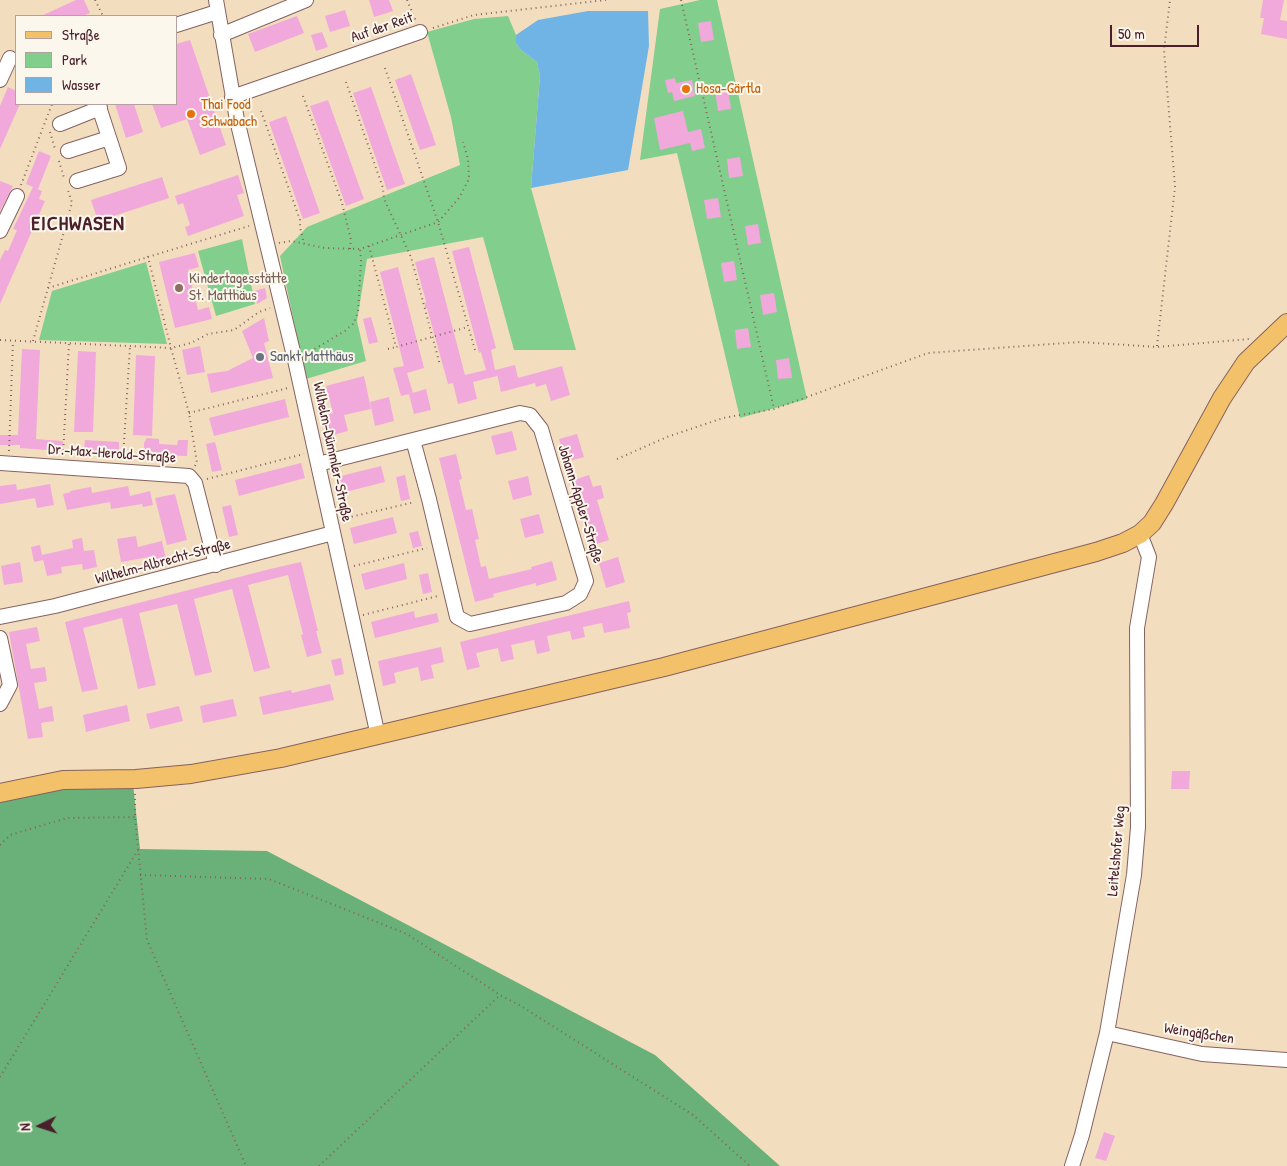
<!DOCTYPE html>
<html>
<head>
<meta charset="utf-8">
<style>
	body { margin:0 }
	#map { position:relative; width:1287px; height:1166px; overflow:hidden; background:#f3ddbf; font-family:"Patrick Hand",sans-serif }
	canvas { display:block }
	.legend { position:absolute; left:15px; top:15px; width:162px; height:90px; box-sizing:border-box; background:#fbf7ec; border:1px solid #b4a19f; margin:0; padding:6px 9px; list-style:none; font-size:15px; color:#4a1f2b }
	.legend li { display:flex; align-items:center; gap:10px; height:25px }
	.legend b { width:25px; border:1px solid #b4a19f }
	.north { position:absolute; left:15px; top:1101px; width:50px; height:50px; -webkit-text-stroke:4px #fbf7ec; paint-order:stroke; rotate:266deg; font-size:14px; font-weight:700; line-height:20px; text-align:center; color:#4a1f2b }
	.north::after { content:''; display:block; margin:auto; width:18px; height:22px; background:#4a1f2b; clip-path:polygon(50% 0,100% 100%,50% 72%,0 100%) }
	.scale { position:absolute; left:1110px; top:25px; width:89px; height:22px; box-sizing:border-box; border:2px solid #4a1f2b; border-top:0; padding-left:6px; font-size:15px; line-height:18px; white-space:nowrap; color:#4a1f2b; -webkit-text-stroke:4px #fbf7ec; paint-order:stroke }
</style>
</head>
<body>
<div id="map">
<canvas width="1287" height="1166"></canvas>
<ul class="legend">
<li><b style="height:6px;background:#f4c16b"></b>Straße</li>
<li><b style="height:14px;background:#82ce8c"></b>Park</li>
<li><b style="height:14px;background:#6fb4e5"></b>Wasser</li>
</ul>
<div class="north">N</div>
<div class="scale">50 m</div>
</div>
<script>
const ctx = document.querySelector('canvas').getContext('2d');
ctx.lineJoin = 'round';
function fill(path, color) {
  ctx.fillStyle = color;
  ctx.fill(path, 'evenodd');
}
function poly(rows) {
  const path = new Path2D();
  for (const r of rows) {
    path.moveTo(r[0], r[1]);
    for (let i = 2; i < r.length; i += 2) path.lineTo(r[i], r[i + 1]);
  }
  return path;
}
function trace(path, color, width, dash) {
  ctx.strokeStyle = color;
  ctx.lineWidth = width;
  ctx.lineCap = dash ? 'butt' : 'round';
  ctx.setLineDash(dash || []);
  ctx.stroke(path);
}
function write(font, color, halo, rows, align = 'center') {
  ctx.font = font + ' "Patrick Hand",sans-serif';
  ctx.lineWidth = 4;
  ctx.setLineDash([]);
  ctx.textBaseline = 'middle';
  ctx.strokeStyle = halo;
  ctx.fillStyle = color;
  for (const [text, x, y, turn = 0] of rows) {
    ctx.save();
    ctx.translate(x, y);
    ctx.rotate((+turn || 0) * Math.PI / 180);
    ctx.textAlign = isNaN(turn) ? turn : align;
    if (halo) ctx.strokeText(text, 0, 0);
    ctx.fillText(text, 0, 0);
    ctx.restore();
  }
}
fill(poly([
	[700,0,717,0,807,399,740,418,677,153,640,160,660,9],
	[508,16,516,35,516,43,521,50,537,62,540,76,531,188,576,350,514,350,483,237,367,259,357,321,366,361,306,379,280,256,307,227,460,165,451,117,427,32,474,19],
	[242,239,255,304,216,316,198,251],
	[146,262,167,344,39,340,52,291]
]), '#82ce8c');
fill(poly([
	[133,784,140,849,267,851,655,1055,780,1166,0,1166,0,800,44,788]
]), '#69b178');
fill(poly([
	[588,11,648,11,649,46,628,170,531,188,540,76,537,62,521,50,516,43,516,35,538,20]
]), '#6fb4e5');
fill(poly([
	[76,0,84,0,90,13,83,16,41,16],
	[369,0,389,0,393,11,374,17],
	[1263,0,1284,0,1280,20,1287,21,1287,39,1261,34,1264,18,1260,18],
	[345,10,350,26,330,32,325,16],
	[297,16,304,33,255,52,248,34],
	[711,21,714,40,701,42,698,23],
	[322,32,328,47,316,51,311,35],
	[190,40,226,145,200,155,187,119,161,128,152,104,176,104,176,44],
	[411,74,436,145,420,150,395,80],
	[675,78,676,83,692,80,695,96,674,101,672,92,668,93,665,80],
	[8,87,16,91,16,104,20,104,0,149,0,106],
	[371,87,405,184,387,190,353,93],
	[728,89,731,109,718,111,715,91],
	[328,100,364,199,346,206,310,106],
	[115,104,134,104,143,132,126,138],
	[683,111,688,132,701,129,705,148,692,151,690,143,660,150,654,118],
	[286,116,320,213,303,219,269,122],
	[39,151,51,156,38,189,35,188,42,191,39,199,45,201,0,304,0,260,5,250,8,251,17,230,13,229,33,187,26,184],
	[740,157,743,176,729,178,727,159],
	[238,175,244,193,237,195,244,216,188,236,185,227,190,225,183,203,178,205,175,196],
	[162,177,169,198,98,221,91,200],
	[0,181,13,186,0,211],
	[718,198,721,217,707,219,704,200],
	[758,224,761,243,748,245,745,226],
	[469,247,496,348,491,350,495,370,515,365,518,378,562,366,570,395,551,401,546,384,536,387,535,383,501,392,497,374,497,376,473,382,477,399,458,404,453,383,448,384,427,308,424,309,426,301,415,262,434,257,465,375,486,370,481,352,479,353,452,251],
	[195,253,199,267,188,270,198,310,209,307,212,319,175,328,159,262],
	[734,261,737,280,724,282,721,263],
	[398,267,424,368,407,373,413,393,401,396,393,368,404,366,380,272],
	[265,288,267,298,257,304,254,291],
	[774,293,777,312,763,315,760,295],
	[371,317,378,342,369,344,363,319],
	[264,318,269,341,264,343,273,378,211,393,207,374,227,371,253,358,242,331],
	[748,328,751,347,737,349,735,330],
	[200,346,205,372,187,375,182,350],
	[22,349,40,350,36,439,63,441,62,451,20,448,20,445,0,445,0,435,18,435],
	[78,351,96,352,93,432,74,432],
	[136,355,155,356,152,436,133,435],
	[789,358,792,378,778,379,776,360],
	[364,376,371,409,344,415,348,431,329,436,324,415,333,413,326,386],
	[426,389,431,410,414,414,409,394],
	[389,397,394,421,375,426,370,402],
	[285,399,289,417,214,436,209,418],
	[512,431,517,450,496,455,491,436],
	[577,434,584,457,566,462,559,439],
	[147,438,159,439,159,444,177,445,178,440,188,440,187,456,144,454,144,443],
	[85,440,119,442,119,453,84,450],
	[215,442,222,470,212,472,206,444],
	[456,454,462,479,459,480,466,510,472,509,479,539,475,540,481,567,486,566,489,579,532,569,531,567,552,561,557,580,536,586,536,583,493,594,494,597,475,602,439,458],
	[301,463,305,478,239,496,235,480],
	[381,466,385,482,341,493,337,477],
	[405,475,410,499,401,501,396,477],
	[589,475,593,487,601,485,604,498,597,500,609,540,590,546,582,521,585,520,574,480],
	[528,476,532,495,513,500,508,481],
	[16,484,17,490,50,484,54,505,37,508,35,498,0,504,0,486],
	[128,486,130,496,150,491,153,505,143,507,142,504,111,509,110,502,67,510,63,494,71,492,70,491,91,487,92,493],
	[175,494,187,540,167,545,155,498],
	[231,505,238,535,229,537,222,507],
	[539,514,544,533,525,538,520,519],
	[393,517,397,533,354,544,350,528],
	[418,531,422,546,413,548,409,533],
	[136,536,138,547,162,541,167,564,158,566,155,556,121,562,117,539],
	[82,538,84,551,94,550,97,567,83,570,82,564,61,567,62,573,47,576,42,555,73,548,72,540],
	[40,545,43,560,34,562,31,547],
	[618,557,625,582,606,588,599,563],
	[20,562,23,582,4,585,1,566],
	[301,562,318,631,316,631,322,653,307,657,301,635,303,634,288,575,248,585,270,668,254,672,232,589,194,599,212,672,195,676,177,604,139,613,156,685,138,689,122,618,83,628,98,689,82,692,65,622,270,569],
	[404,563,407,579,365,590,361,574],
	[428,573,432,592,423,594,419,575],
	[629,601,631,612,627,613,630,628,604,633,602,623,583,627,585,637,572,640,570,631,547,636,550,651,537,654,534,640,511,645,514,659,501,662,498,648,476,653,480,667,467,670,460,642],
	[414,611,415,618,437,613,439,622,375,638,371,622],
	[37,627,40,641,26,644,31,669,45,667,47,681,34,683,39,709,52,706,54,721,41,723,43,737,28,739,9,632],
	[441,647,444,662,431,665,434,678,421,681,418,667,394,673,396,683,383,686,378,661],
	[341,658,344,674,335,676,331,660],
	[330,684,334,700,263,715,259,697,291,690,292,693],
	[233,699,237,716,203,723,200,706],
	[127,705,130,721,86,732,83,715],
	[179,706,183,721,150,729,146,714],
	[1172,771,1190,771,1189,789,1171,789],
	[1104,1132,1115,1136,1106,1161,1095,1158]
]), '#f1a8db');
const minor = poly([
	[216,0,237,120,295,360,378,736],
	[176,25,217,12],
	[221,35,306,0],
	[0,80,10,58],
	[232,97,420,32],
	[60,124,100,108],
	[68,151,109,138],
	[77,181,119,168,98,104],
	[0,231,17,196],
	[0,463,189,476,195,483,216,565],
	[318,464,413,440,520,413,530,415,541,429,586,581,580,594,566,603,470,624,457,617,429,499,413,440],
	[0,617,55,606,333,533],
	[0,638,10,685,0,704],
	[1107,1033,1202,1054,1287,1060],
	[1072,1166,1082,1135,1107,1033,1134,875,1138,827,1137,628,1149,557,1140,534]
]);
const major = poly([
	[0,793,63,780,136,779,191,774,281,758,664,667,1096,552,1123,543,1140,534,1152,523,1164,504,1222,398,1246,362,1287,323]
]);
trace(minor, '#85625f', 16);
trace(major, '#85625f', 20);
trace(poly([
	[95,0,103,16],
	[407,0,416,21],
	[681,0,774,409],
	[433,28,474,15,606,0],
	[385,68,438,222,475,350],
	[346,82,383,188,384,199,411,257,440,365],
	[303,96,342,203,351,240,350,249],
	[261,111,300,220,300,227,304,244],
	[50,132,55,149],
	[59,161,64,178],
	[21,185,52,104],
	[279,243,291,241,325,248,360,249,438,222,459,198,469,179,468,159,463,142],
	[369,246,396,347,468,327],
	[48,288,148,257],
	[0,340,171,348,148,257,249,226],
	[33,341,72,203,68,190],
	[1157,346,1175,187,1164,50,1170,0],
	[388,349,396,347],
	[306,354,345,331,354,323,358,312,361,261,360,249],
	[189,413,288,388],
	[9,451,13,341],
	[63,455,69,343],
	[123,459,130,346],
	[617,459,667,437,723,418,774,409,928,353,1080,342,1157,347,1249,339],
	[195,466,197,463,189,413,171,348,191,343,208,334,234,330,259,312,270,308],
	[207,479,304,454],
	[342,519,415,502],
	[354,566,427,548],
	[363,615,438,596],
	[135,794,135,817,147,940,246,1166],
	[0,845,10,835,67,818,135,817],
	[140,875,269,879,407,934,500,995,521,1006,693,1115,750,1166],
	[0,1077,138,850],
	[319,1166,500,995]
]), '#85625f', 2, [1, 4]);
trace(minor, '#fff', 14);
trace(major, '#f4c16b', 18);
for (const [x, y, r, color] of [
	[686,89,5,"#e8710a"],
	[191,114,5,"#e8710a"],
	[179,288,5,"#8d6e63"],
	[260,357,5,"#6b7280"]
]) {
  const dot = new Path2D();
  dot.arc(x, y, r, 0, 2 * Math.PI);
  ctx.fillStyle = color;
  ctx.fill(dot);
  trace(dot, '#fbf7ec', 2);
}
write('15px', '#4a1f2b', '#fbf7ec', [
	["Auf der Reit",382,28,-19],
	["Wilhelm-Dümmler-Straße",332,452,78],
	["Dr.-Max-Herold-Straße",112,454,4],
	["Johann-Appler-Straße",580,504,73],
	["Wilhelm-Albrecht-Straße",163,562,-15],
	["Leitelshofer Weg",1117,851,-85],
	["Weingäßchen",1199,1034,9]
]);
write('15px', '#c56008', '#fbf7ec', [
	["Hosa-Gärtla",696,89],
	["Thai Food",201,105],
	["Schwabach",201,122]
], 'left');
write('15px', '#785e54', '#fbf7ec', [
	["Kindertagesstätte",189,279],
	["St. Matthäus",189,296]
], 'left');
write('15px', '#5b616d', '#fbf7ec', [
	["Sankt Matthäus",270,357]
], 'left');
ctx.letterSpacing = '1px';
write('bold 20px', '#4a1f2b', '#fbf7ec', [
	["EICHWASEN",78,225]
]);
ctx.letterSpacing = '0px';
</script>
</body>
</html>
